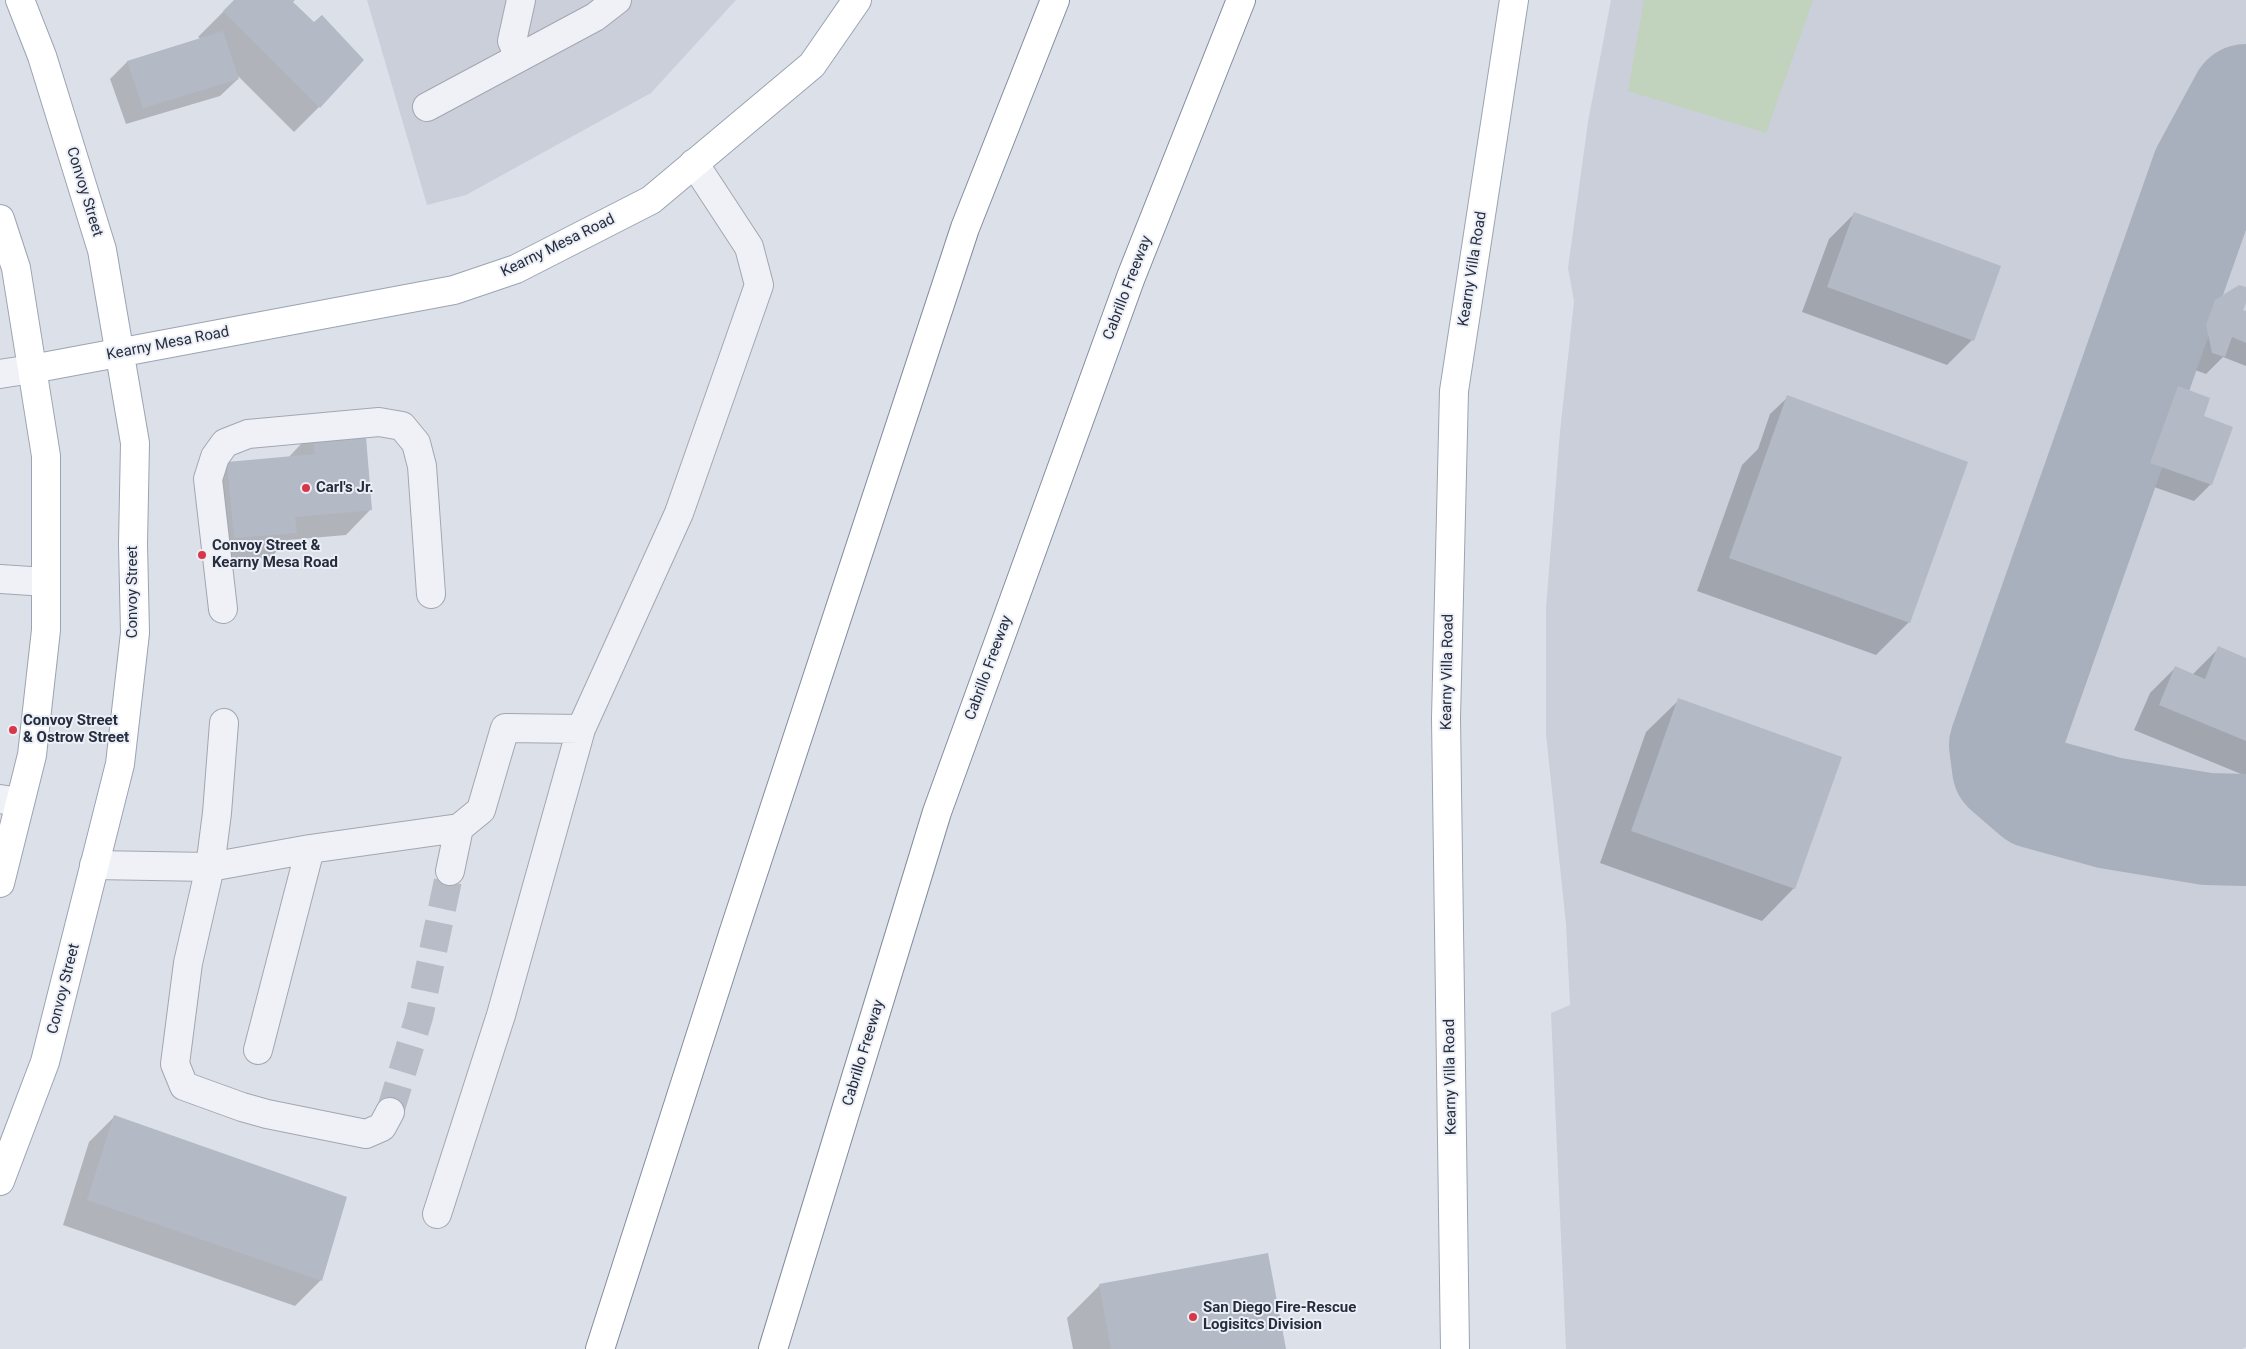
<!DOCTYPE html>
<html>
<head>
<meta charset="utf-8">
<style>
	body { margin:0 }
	canvas { display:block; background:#dce0e8 }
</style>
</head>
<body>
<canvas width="2246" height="1349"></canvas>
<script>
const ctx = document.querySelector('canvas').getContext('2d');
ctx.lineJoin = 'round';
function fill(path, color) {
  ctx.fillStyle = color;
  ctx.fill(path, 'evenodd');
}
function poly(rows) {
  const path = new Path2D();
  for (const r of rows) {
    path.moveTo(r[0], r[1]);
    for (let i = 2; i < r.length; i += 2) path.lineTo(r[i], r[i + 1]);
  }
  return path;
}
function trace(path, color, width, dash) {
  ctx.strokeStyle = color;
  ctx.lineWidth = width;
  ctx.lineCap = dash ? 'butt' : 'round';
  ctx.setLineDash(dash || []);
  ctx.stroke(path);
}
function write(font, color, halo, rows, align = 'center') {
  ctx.font = font + ' Roboto,sans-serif';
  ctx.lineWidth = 4;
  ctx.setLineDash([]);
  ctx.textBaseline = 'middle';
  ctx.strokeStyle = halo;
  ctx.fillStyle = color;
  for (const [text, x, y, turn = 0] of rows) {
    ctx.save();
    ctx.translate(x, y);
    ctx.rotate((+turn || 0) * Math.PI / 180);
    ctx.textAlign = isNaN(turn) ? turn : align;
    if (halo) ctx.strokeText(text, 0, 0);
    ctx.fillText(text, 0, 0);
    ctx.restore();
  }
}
fill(poly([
	[367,0,736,0,651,93,466,195,427,205],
	[1611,0,2246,0,2246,1347,2242,1349,1566,1349,1551,1013,1570,1005,1566,924,1546,734,1546,608,1560,432,1574,301,1568,268,1588,122]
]), '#cacfda');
fill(poly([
	[1644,0,1813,0,1766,133,1628,91]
]), '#c1d2bd');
fill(poly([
	[235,0,293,0,291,2,319,107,294,132,236,74,238,79,220,96,126,124,110,79,127,62,201,39,198,37],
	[1854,214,1972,340,1947,365,1802,312,1829,239],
	[2246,288,2246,300,2242,311,2246,313,2246,366,2223,357,2206,374,2195,370,2189,343,2198,318,2216,301],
	[2178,388,2202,417,2211,484,2194,501,2134,480,2161,405],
	[1788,397,1909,622,1876,655,1697,591,1742,465,1758,449,1770,414],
	[313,431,371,509,346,535,288,540,270,558,209,563,203,488,228,463,288,458],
	[2219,648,2246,659,2246,776,2134,730,2150,693,2175,668,2192,675],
	[1679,700,1794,888,1762,921,1600,863,1646,732],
	[115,1116,346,1198,320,1281,295,1306,63,1225,89,1142],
	[1100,1285,1285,1349,1073,1349,1067,1318]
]), '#0003');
trace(poly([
	[2246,100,2207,172,2005,745,2008,768,2037,793,2110,813,2207,829,2246,830]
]), '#a8b0bd', 112);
fill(poly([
	[234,0,295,0,293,2,314,22,322,15,364,60,320,108,223,11],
	[223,31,239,79,143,108,127,61],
	[1854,212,2001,266,1974,341,1827,287],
	[2239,285,2246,287,2246,303,2243,310,2246,311,2246,343,2232,337,2225,357,2212,353,2206,325,2215,300],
	[2178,386,2210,398,2204,416,2233,427,2212,485,2150,463],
	[1787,395,1968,462,1910,623,1729,558],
	[365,425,372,510,295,517,297,533,234,538,227,462,315,454,312,429],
	[2218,646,2246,658,2246,741,2159,705,2175,666,2205,679],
	[1678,698,1842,757,1795,889,1631,831],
	[114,1115,347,1197,322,1281,87,1200],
	[1268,1253,1286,1349,1111,1349,1099,1284]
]), '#b3b9c5');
trace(poly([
	[390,1112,419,1017,450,871]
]), '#b7bcc6', 28, [28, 14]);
const minor = poly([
	[519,57,512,41,521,0],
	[427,107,595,17,617,0],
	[0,374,32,369],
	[0,579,46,582],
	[223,609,208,479,215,457,225,443,248,434,379,422,402,426,416,443,422,466,431,594],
	[224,723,217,813,210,867,188,963,175,1064,184,1086,242,1107,267,1114,366,1134,382,1127,390,1112],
	[581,729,679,513,759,285,749,247,694,163],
	[0,799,20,802],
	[94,865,210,867,310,849,459,828,481,810,505,728,581,729,501,1015,437,1214],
	[450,871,459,828],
	[258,1050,310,849]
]);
const major = poly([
	[0,219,16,268,46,456,46,630,32,755,0,883],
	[32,369,454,290,516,269,651,200,812,65,857,0],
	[0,1181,45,1062,120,764,135,633,133,544,135,443,102,250,42,56,20,0],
	[1455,1349,1446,718,1454,391,1514,0]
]);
const highway = poly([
	[600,1349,733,934,965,228,1055,0],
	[773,1349,937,812,1131,277,1241,0]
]);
trace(minor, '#a1a7b2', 30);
trace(major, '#9ba4b4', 30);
trace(highway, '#838d9f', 30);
trace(minor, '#eff1f6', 28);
trace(major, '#fff', 28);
trace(highway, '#fff', 28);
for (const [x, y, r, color] of [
	[306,488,5,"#d73749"],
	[202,555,5,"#d73749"],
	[13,730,5,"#d73749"],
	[1193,1317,5,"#d73749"]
]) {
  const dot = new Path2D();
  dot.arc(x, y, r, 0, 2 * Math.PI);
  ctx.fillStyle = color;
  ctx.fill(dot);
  trace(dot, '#eceff5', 2);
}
write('15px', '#252d3f', '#eceff5', [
	["Convoy Street",84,192,73],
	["Kearny Mesa Road",558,246,-26],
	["Kearny Villa Road",1473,269,-81],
	["Cabrillo Freeway",1128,288,-69],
	["Kearny Mesa Road",168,344,-11],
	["Convoy Street",133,592,-90],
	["Cabrillo Freeway",989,668,-70],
	["Kearny Villa Road",1448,672,-89],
	["Convoy Street",64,989,-76],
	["Cabrillo Freeway",864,1053,-73],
	["Kearny Villa Road",1451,1077,-91]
]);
write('bold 15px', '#252d3f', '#eceff5', [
	["Carl's Jr.",316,488],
	["Convoy Street &",212,546],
	["Kearny Mesa Road",212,563],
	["Convoy Street",23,721],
	["& Ostrow Street",23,738],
	["San Diego Fire-Rescue",1203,1308],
	["Logisitcs Division",1203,1325]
], 'left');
</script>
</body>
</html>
